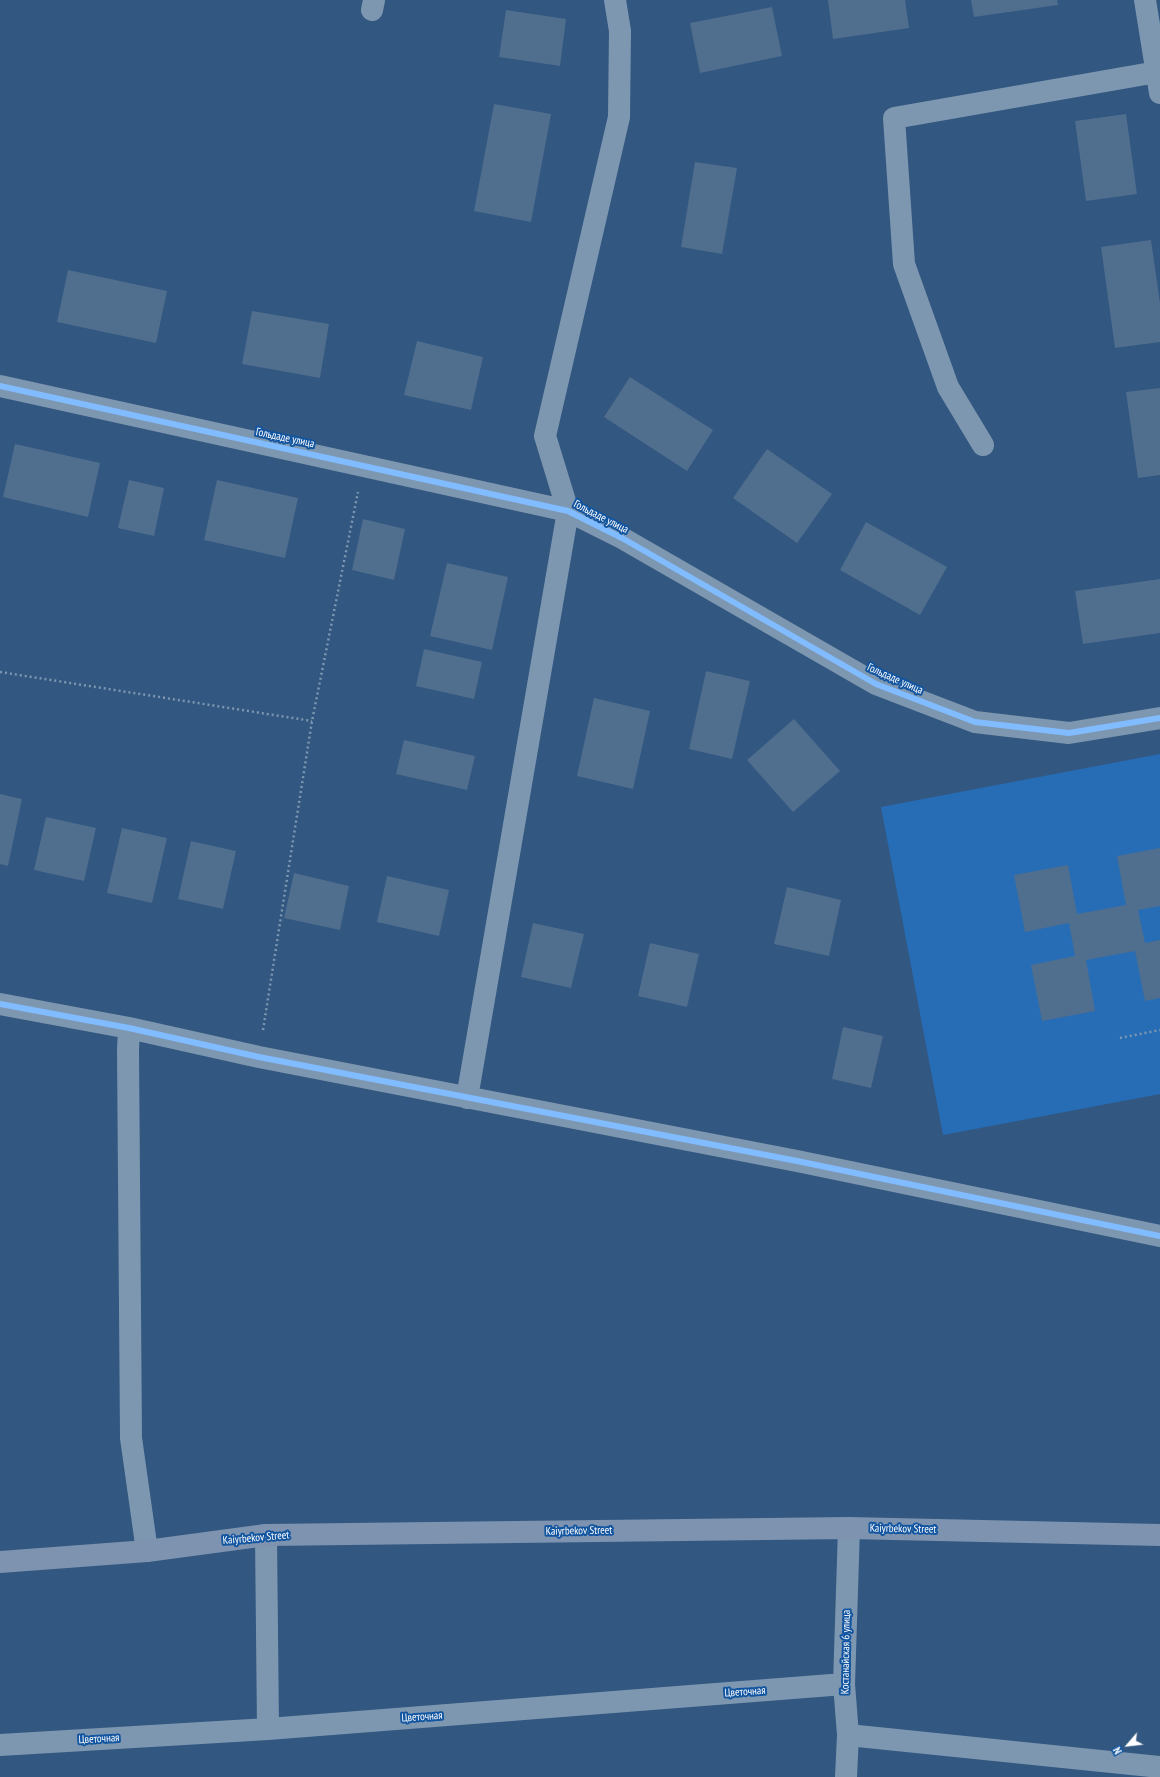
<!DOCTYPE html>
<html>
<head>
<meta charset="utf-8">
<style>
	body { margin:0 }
	#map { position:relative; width:1160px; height:1777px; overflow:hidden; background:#325780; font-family:"PT Sans Narrow",sans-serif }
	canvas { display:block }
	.north { position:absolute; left:1108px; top:1725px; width:40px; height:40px; -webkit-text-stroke:3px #1255a0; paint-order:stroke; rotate:242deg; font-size:11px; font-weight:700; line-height:16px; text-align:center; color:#fff }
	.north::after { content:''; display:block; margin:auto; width:14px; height:18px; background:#fff; clip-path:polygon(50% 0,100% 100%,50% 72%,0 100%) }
</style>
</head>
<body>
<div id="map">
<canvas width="1160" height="1777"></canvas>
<div class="north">N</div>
</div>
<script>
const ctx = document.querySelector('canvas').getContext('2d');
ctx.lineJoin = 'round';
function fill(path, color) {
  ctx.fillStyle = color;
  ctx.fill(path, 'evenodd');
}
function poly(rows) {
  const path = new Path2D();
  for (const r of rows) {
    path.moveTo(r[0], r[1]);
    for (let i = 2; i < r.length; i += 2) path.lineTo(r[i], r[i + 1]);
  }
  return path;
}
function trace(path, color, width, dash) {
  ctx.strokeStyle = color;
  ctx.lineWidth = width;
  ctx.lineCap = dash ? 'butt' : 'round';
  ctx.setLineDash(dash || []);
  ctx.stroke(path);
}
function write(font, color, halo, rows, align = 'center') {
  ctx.font = font + ' "PT Sans Narrow",sans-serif';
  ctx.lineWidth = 4;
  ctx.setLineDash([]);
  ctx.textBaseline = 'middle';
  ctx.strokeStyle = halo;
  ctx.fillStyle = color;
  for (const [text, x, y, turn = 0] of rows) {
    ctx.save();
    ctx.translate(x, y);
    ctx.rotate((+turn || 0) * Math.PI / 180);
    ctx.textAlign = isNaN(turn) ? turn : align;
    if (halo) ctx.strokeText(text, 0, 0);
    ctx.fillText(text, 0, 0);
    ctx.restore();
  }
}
fill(poly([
	[1160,754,1160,1094,943,1135,881,807]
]), '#276db6');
fill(poly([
	[828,0,905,0,909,28,833,39],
	[971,0,1057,0,1058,5,974,17],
	[772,7,782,56,700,73,690,23],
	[506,10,566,19,560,66,499,57],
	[494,104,551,114,531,222,474,211],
	[1126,114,1137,194,1086,201,1075,121],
	[695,162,737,168,722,254,681,247],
	[1151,240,1160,303,1160,342,1115,348,1101,247],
	[68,270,167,291,156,343,57,322],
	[252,311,329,324,320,378,242,364],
	[417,341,483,357,471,410,404,395],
	[630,377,713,430,687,471,604,417],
	[1160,388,1160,475,1138,478,1126,392],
	[15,444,100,463,88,517,3,497],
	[767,449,832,494,797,543,733,498],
	[129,480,164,488,154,536,118,528],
	[217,480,298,498,285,558,204,540],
	[363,519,405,529,394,580,352,570],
	[866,522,947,567,920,615,840,570],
	[447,563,508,577,492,650,430,636],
	[1160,579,1160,633,1083,644,1075,591],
	[424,649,482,662,474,699,416,686],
	[706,671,750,681,732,759,689,749],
	[594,698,650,711,633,789,577,776],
	[794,719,840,771,793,812,747,760],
	[404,740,475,756,467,790,396,774],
	[0,794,22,799,8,866,0,864],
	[46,817,96,828,84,881,34,870],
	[122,828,167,838,152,903,107,893],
	[191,841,236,851,223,909,178,899],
	[1160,848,1160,906,1138,910,1145,943,1160,940,1160,998,1145,1001,1135,951,1086,960,1095,1011,1042,1021,1031,965,1075,956,1069,923,1025,932,1014,875,1068,865,1077,914,1126,905,1117,856],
	[294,873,349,886,340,930,284,918],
	[387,876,449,890,439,936,377,922],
	[787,887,841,900,829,956,774,944],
	[533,923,584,934,571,988,521,977],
	[650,943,699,954,687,1007,638,996],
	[843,1027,883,1036,871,1088,832,1079]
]), '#506e8e');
trace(poly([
	[0,672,312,721],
	[263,1030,312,721,358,492],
	[1120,1038,1160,1030]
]), '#7e97b0', 2.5, [2, 3]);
trace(poly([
	[1145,0,1160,93],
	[372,10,374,0],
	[0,386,568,511,622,538,876,684,975,722,1069,733,1160,718],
	[983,445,948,387,904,264,894,118,1157,72],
	[0,1004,129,1028,259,1057,393,1083,797,1161,1160,1236],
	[129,1028,128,1050,131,1438,147,1551],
	[467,1098,568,511,545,436,619,117,620,31,615,0],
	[266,1535,268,1729],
	[848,1735,1160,1767],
	[0,1745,268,1729,844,1684],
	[846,1777,848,1735,844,1684,849,1528]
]), '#7e97b0', 22);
trace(poly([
	[0,1562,147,1551,266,1535,849,1528,1160,1535]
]), '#7d93af', 22);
trace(poly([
	[0,386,568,511,622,538,876,684,975,722,1069,733,1160,718],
	[0,1004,129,1028,259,1057,393,1083,797,1161,1160,1236]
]), '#80bcff', 6);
write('11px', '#fff', '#1255a0', [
	["Гольдаде улица",285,438,12],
	["Гольдаде улица",601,517,27],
	["Гольдаде улица",895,679,24],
	["Kaiyrbekov Street",903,1529,1],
	["Kaiyrbekov Street",579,1531,-1],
	["Kaiyrbekov Street",256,1538,-5],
	["Костанайская 6 улица",846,1652,-89],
	["Цветочная",745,1692,-4],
	["Цветочная",422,1717,-4],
	["Цветочная",99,1739,-3]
]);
</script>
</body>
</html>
